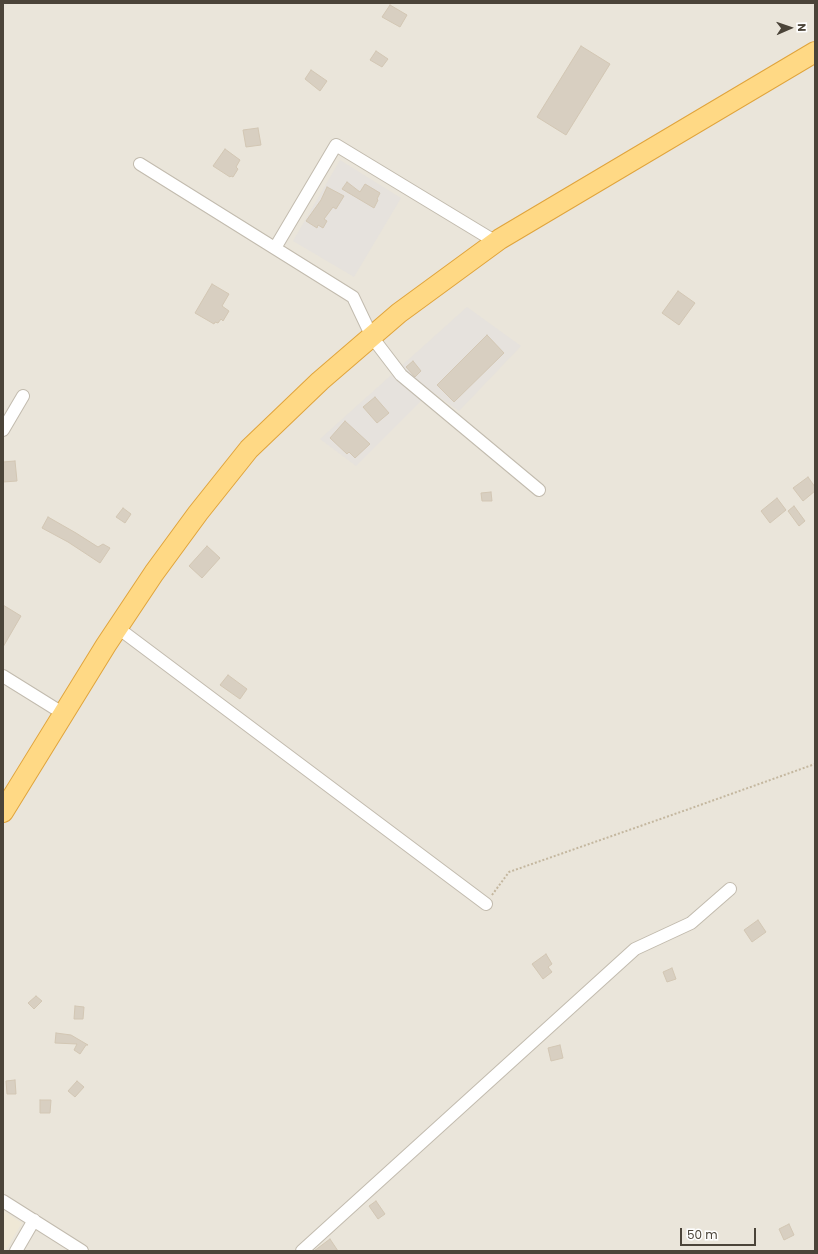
<!DOCTYPE html>
<html>
<head>
<meta charset="utf-8">
<style>
	body { margin:0 }
	#map { position:relative; width:818px; height:1254px; overflow:hidden; background:#f6f3ec; font-family:Poppins,sans-serif }
	canvas { display:block }
	.frame { position:absolute; inset:0; border:4px solid #4b4439; pointer-events:none }
	.north { position:absolute; left:770px; top:8px; width:40px; height:40px; -webkit-text-stroke:3px #fff; paint-order:stroke; rotate:88deg; font-size:11px; font-weight:700; line-height:16px; text-align:center; color:#4b4439 }
	.north::after { content:''; display:block; margin:auto; width:14px; height:18px; background:#4b4439; clip-path:polygon(50% 0,100% 100%,50% 72%,0 100%) }
	.scale { position:absolute; left:680px; top:1228px; width:76px; height:18px; box-sizing:border-box; border:2px solid #4b4439; border-top:0; padding-left:5px; font-size:12px; line-height:14px; white-space:nowrap; color:#4b4439; -webkit-text-stroke:3px #fff; paint-order:stroke }
</style>
</head>
<body>
<div id="map">
<canvas width="818" height="1254"></canvas>
<div class="frame"></div>
<div class="north">N</div>
<div class="scale">50 m</div>
</div>
<script>
const ctx = document.querySelector('canvas').getContext('2d');
ctx.lineJoin = 'round';
function fill(path, color) {
  ctx.fillStyle = color;
  ctx.fill(path, 'evenodd');
}
function poly(rows) {
  const path = new Path2D();
  for (const r of rows) {
    path.moveTo(r[0], r[1]);
    for (let i = 2; i < r.length; i += 2) path.lineTo(r[i], r[i + 1]);
  }
  return path;
}
function trace(path, color, width, dash) {
  ctx.strokeStyle = color;
  ctx.lineWidth = width;
  ctx.lineCap = dash ? 'butt' : 'round';
  ctx.setLineDash(dash || []);
  ctx.stroke(path);
}
fill(poly([
	[3,3,815,3,815,1251,3,1251]
]), '#eae5da');
fill(poly([
	[340,160,401,198,354,277,293,241],
	[467,307,521,346,459,411,431,391,356,466,320,439]
]), '#e6e2dd');
fill(poly([
	[3,1211,22,1223,5,1251,3,1251]
]), '#efe8d6');
const building = poly([
	[390,5,407,15,400,27,382,17,390,5],
	[581,46,610,64,566,135,537,117,581,46],
	[376,51,388,59,382,67,370,60,376,51],
	[311,70,327,81,320,91,305,79,311,70],
	[258,128,261,145,246,147,243,130,258,128],
	[225,149,240,160,236,167,238,169,233,177,231,176,230,177,213,166,225,149],
	[347,182,360,192,365,184,380,193,377,199,378,200,374,208,342,189,347,182],
	[327,187,344,196,336,209,333,207,324,219,327,221,323,228,318,225,317,228,306,221,321,200,327,187],
	[212,284,229,294,222,306,229,311,223,321,221,319,218,323,215,322,214,324,195,313,212,284],
	[678,291,695,303,679,325,662,313,678,291],
	[487,335,504,353,454,402,437,385,487,335],
	[413,361,421,371,415,377,406,367,413,361],
	[375,397,389,413,377,423,363,407,375,397],
	[345,421,370,444,355,458,349,452,347,454,330,438,345,421],
	[15,461,17,481,3,482,3,462,15,461],
	[808,477,815,487,815,491,803,501,793,488,808,477],
	[491,492,492,501,482,501,481,493,491,492],
	[777,498,786,510,770,523,761,511,777,498],
	[794,506,805,521,799,526,788,511,794,506],
	[123,508,131,514,125,523,116,517,123,508],
	[48,517,76,533,98,547,103,544,110,548,100,563,68,542,42,528,48,517],
	[207,546,220,558,202,578,189,566,207,546],
	[3,605,21,616,3,647,3,605],
	[228,675,247,689,240,699,220,685,228,675],
	[758,920,766,932,752,942,744,930,758,920],
	[546,954,552,964,548,967,552,972,543,979,532,964,546,954],
	[672,968,676,979,667,982,663,972,672,968],
	[36,996,42,1001,34,1009,28,1003,36,996],
	[75,1006,84,1007,83,1019,74,1019,75,1006],
	[56,1033,71,1035,88,1045,86,1045,80,1054,74,1050,77,1044,55,1043,56,1033],
	[560,1045,563,1058,551,1061,548,1048,560,1045],
	[15,1080,16,1094,7,1094,6,1081,15,1080],
	[77,1081,84,1087,75,1097,68,1091,77,1081],
	[40,1100,51,1100,50,1113,40,1113,40,1100],
	[376,1201,385,1214,378,1219,369,1206,376,1201],
	[789,1224,794,1235,784,1240,779,1229,789,1224],
	[330,1239,338,1251,314,1251,330,1239]
]);
fill(building, '#d8cfc1');
trace(building, '#d3c7b4', 1);
const minor = poly([
	[140,164,353,297,372,337,401,375,539,490],
	[275,248,336,145,496,242],
	[3,430,23,396],
	[118,628,486,904],
	[3,676,64,714],
	[3,1201,82,1251],
	[16,1251,34,1220],
	[302,1251,635,949,691,923,730,889]
]);
const trunk = poly([
	[3,812,106,645,154,573,198,513,249,449,320,381,399,313,500,239,815,52]
]);
trace(minor, '#c2bbae', 14);
trace(trunk, '#e0a43c', 22);
trace(poly([
	[492,895,509,872,689,809,815,764]
]), '#c4b79f', 2, [2, 2]);
trace(minor, '#fff', 12);
trace(trunk, '#ffd985', 20);
</script>
</body>
</html>
